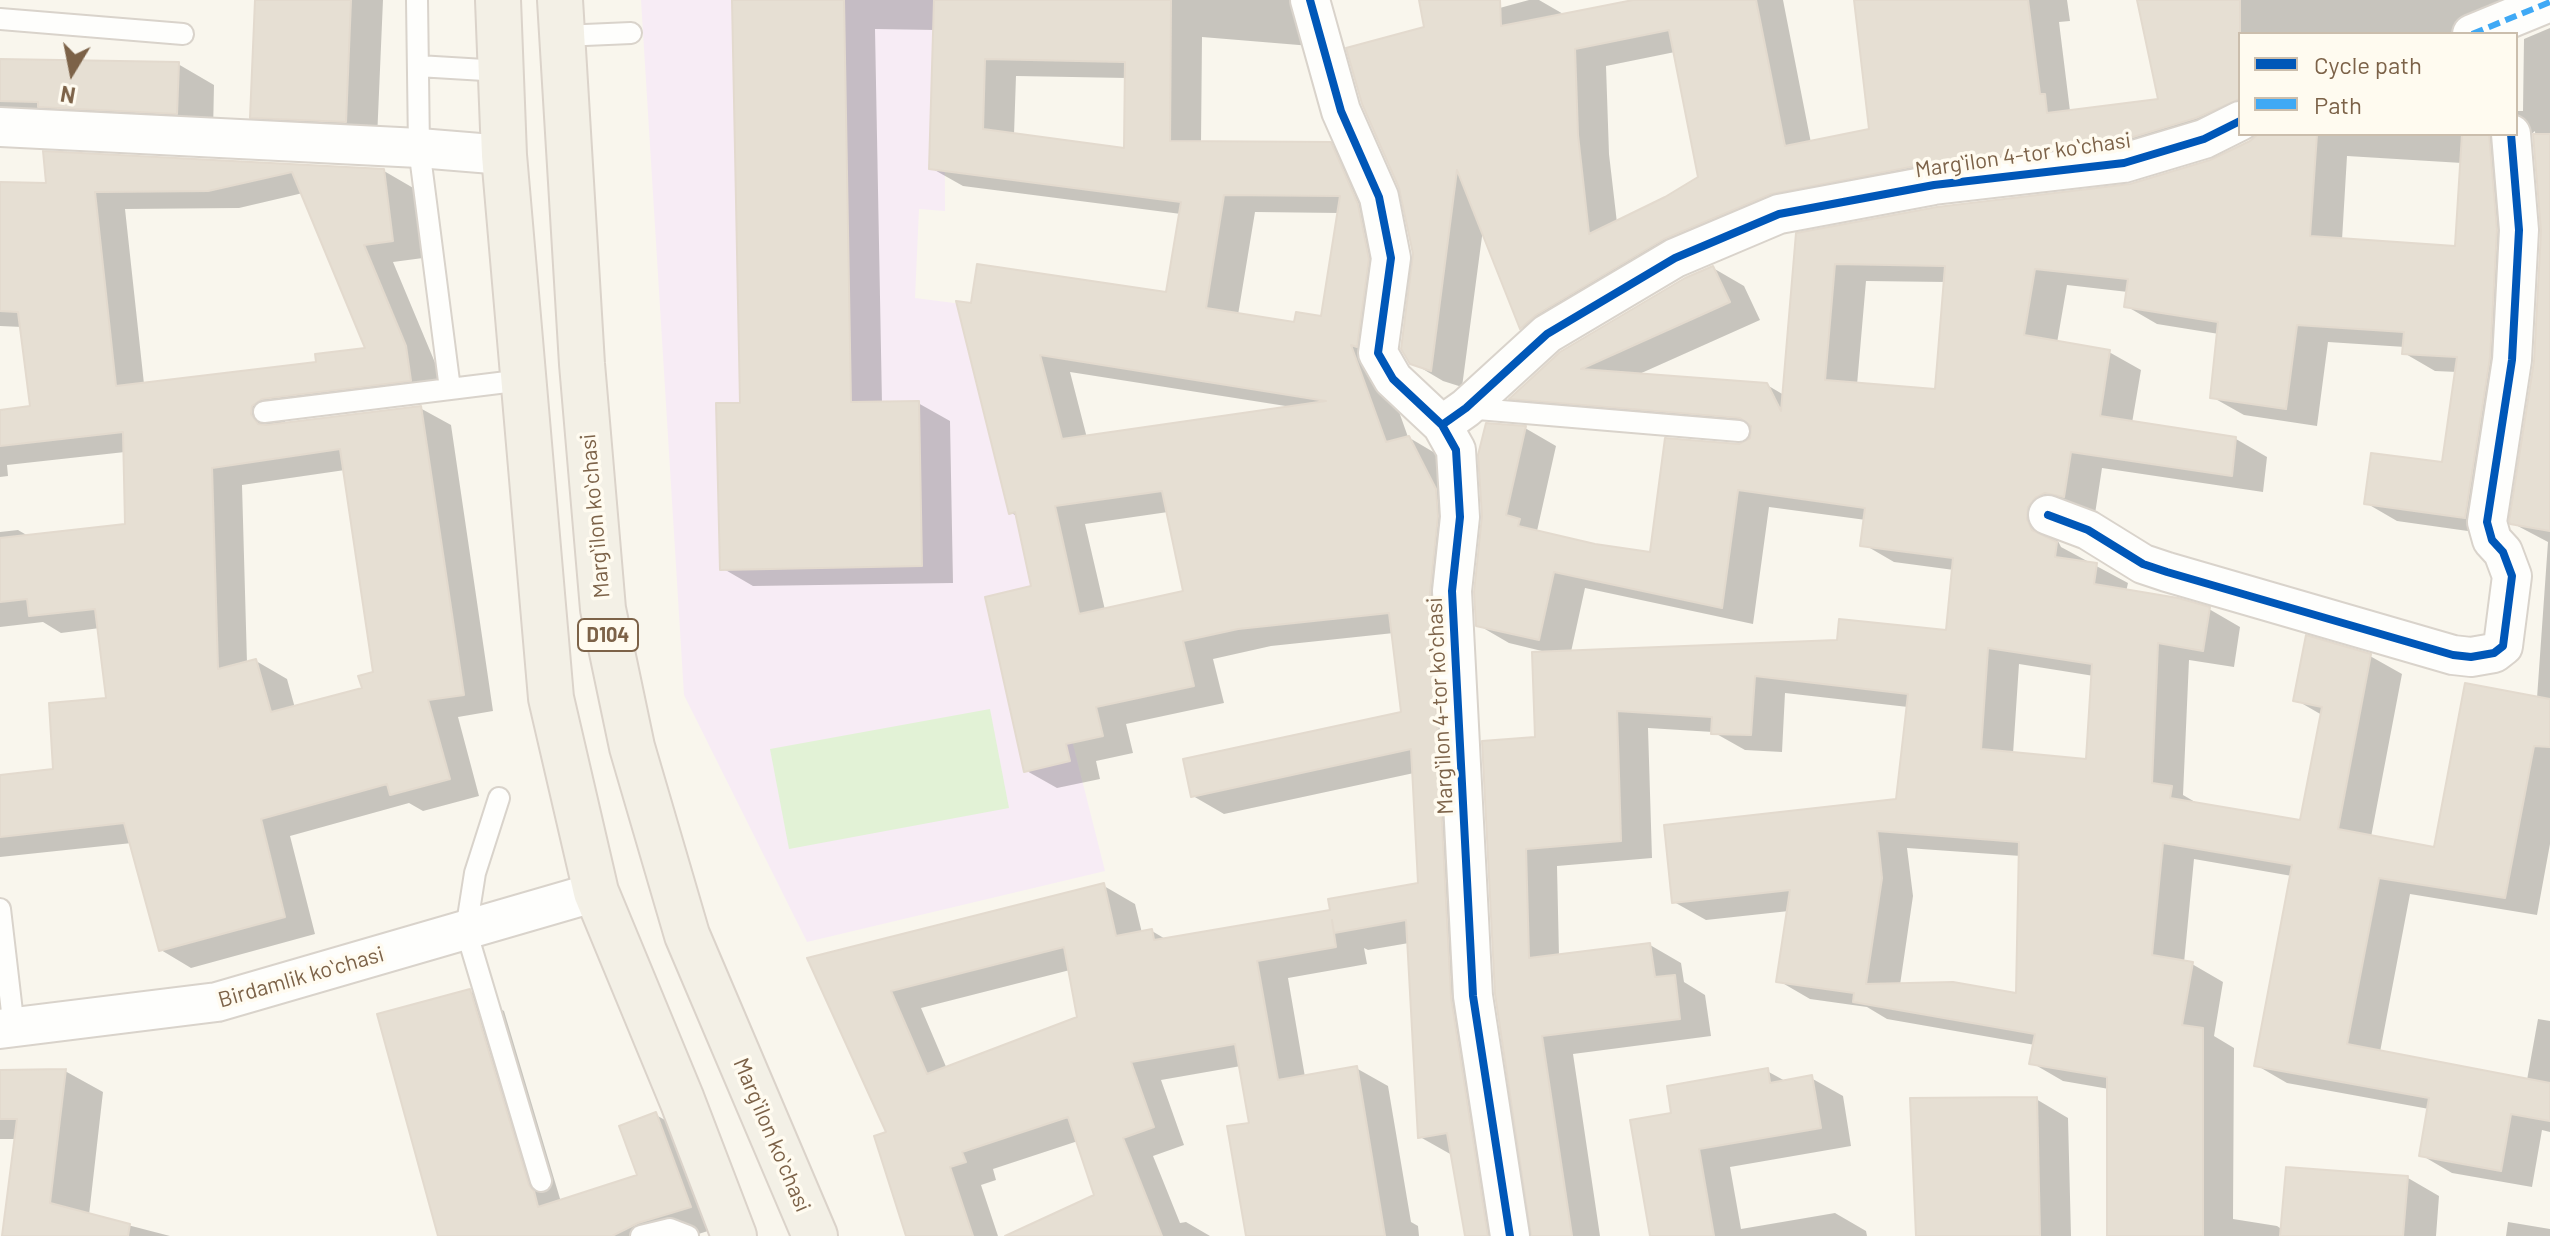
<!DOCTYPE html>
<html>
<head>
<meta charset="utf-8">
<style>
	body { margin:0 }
	#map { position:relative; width:2550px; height:1236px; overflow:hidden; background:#f9f6ed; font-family:Barlow,sans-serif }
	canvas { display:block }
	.legend { position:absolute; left:2238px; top:32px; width:280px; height:104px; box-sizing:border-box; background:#fffbf0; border:2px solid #cbbead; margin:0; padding:10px 14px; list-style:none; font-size:24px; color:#7c6248 }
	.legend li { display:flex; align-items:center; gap:16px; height:40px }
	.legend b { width:40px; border:2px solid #cbbead }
	.north { position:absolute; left:32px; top:32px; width:80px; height:80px; -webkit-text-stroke:6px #fffbf0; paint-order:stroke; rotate:190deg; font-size:22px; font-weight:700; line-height:32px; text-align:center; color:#7c6248 }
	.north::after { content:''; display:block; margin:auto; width:28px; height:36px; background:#7c6248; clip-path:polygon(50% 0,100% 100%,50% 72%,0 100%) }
</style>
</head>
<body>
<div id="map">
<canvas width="2550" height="1236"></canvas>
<ul class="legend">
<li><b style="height:10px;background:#0057b8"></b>Cycle path</li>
<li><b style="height:10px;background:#3fa9f5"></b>Path</li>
</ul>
<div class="north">N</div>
</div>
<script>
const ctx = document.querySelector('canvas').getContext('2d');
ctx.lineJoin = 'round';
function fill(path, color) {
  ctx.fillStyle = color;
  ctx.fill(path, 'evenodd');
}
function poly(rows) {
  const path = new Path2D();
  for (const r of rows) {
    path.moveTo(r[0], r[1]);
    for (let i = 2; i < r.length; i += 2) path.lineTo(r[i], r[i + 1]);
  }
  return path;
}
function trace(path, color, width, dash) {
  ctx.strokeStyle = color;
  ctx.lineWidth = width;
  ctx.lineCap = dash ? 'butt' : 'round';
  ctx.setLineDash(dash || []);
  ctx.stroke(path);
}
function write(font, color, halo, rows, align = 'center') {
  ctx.font = font + ' Barlow,sans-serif';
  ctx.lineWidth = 7;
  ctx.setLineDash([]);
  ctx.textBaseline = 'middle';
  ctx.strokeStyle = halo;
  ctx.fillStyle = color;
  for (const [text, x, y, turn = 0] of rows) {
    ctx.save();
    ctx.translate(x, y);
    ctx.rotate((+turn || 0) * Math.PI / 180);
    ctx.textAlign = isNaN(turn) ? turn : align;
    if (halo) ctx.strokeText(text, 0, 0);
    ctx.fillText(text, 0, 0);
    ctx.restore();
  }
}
fill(poly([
	[641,0,944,0,945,211,919,209,915,298,962,304,1105,871,807,942,684,695]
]), '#f7ecf5');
fill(poly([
	[990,709,1009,808,789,849,770,749]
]), '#e2f2d6');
fill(poly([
	[257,0,383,0,377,139,283,134,252,116],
	[734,0,1324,0,1311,46,1202,37,1201,144,1330,144,1362,162,1389,223,1381,361,1408,437,1440,456,1482,1016,1516,1236,1467,1236,1452,1155,1420,1137,1409,943,1368,950,1364,948,1367,964,1288,978,1305,1077,1356,1068,1388,1086,1411,1222,1418,1226,1419,1236,1248,1236,1251,1124,1241,1066,1161,1080,1184,1145,1153,1156,1180,1223,1186,1222,1210,1236,1010,1236,1096,1196,1078,1141,993,1169,996,1180,981,1185,998,1236,909,1236,888,1133,809,959,1104,886,1135,904,1142,933,1152,931,1167,940,1332,912,1420,885,1414,773,1224,814,1193,796,1403,714,1394,633,1271,646,1213,659,1224,703,1126,724,1133,753,1096,761,1100,779,1057,788,1025,770,1033,588,1018,517,1010,512,972,306,1168,295,1181,214,963,186,931,168,935,30,875,29,882,404,918,403,950,421,953,583,753,586,722,568,742,405],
	[1016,76,1127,78,1126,150,1014,135],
	[1255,212,1339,213,1322,319,1296,324,1238,315],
	[1070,372,1292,407,1087,438],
	[1168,512,1186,592,1105,610,1085,524],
	[1070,970,1079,1018,947,1069,921,1008],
	[1529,0,1539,0,1565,15,1643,0,1783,0,1811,143,1871,131,1910,0,2067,0,2070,21,2059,22,2070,111,2160,101,2159,0,2550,0,2492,34,2240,34,2240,105,2222,95,2220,98,2240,109,2240,129,1964,180,1696,256,1553,345,1522,327,1483,229,1462,387,1443,381,1411,362,1415,254,1401,188,1349,49],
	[1675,52,1700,178,1666,199,1617,223,1609,154,1606,66],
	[2550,28,2550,844,2537,915,2410,894,2380,1052,2527,1080,2538,1019,2550,1021,2550,1132,2542,1130,2532,1187,2452,1173,2421,1155,2429,1109,2287,1083,2256,1065,2292,876,2194,859,2184,963,2192,964,2223,982,2214,1036,2234,1048,2233,1219,2277,1226,2283,1230,2408,1178,2439,1196,2436,1236,2109,1236,2109,1089,2063,1081,2032,1063,2035,1045,1887,1019,1867,1007,1810,999,1779,981,1789,911,1706,920,1674,902,1897,801,1908,707,1785,693,1782,752,1745,750,1713,732,1648,728,1652,858,1557,866,1559,956,1650,945,1681,963,1684,982,1705,995,1711,1036,1573,1054,1600,1236,1533,1236,1497,994,1537,738,1546,652,1509,643,1478,625,1525,428,1556,446,1537,531,1595,546,1652,555,1739,446,1752,439,1752,433,1542,416,1512,398,1713,268,1744,286,1760,320,1637,375,1767,385,1784,395,1798,235,2131,186,2215,161,2252,142,2260,134,2516,134,2516,111,2523,111,2524,39],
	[2535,131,2543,231,2536,363,2512,523,2548,542,2537,698,2435,849,2371,837,2402,674,2370,656,2296,700,2322,715,2302,823,2202,806,2183,795,2189,660,2234,667,2240,627,2209,609,2126,592,2128,583,2061,547,2057,539,2095,514,2102,468,2263,492,2267,457,2236,439,2132,423,2141,370,2109,352,2057,343,2067,285,2128,292,2126,306,2157,324,2219,334,2212,397,2244,415,2317,426,2328,342,2405,347,2404,353,2435,371,2457,372,2444,465,2366,503,2397,521,2496,535,2522,142],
	[2347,156,2462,163,2456,248,2342,240],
	[1866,281,1946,282,1937,391,1857,385],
	[1769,507,1866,520,1863,544,1894,562,1954,570,1948,632,1839,641,1571,652,1585,588,1753,624],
	[2019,664,2094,676,2087,761,2013,754],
	[1907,848,2021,856,2018,995,1900,985,1913,896],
	[0,61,178,64,214,85,213,133,0,120],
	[45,153,384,171,415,189,423,258,393,262,436,365,440,398,286,419,284,425,420,408,451,425,493,711,458,717,479,796,423,811,409,803,290,836,315,934,191,968,161,950,132,843,0,857,0,777,55,771,108,700,100,628,61,633,43,622,0,627,0,532,18,530,30,537,127,526,125,452,7,465,8,476,0,477,0,412,32,408,22,327,0,326,0,184,48,185],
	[303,193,368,349,318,364,144,384,125,209,239,208],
	[345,470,376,673,364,690,295,708,287,679,256,661,247,663,242,485],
	[470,991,504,1011,561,1202,640,1176,656,1115,690,1134,724,1226,692,1236,440,1236],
	[65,1071,103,1092,89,1215,170,1236,4,1236,17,1139,0,1139,0,1072],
	[1767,1071,1787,1082,1811,1078,1843,1096,1851,1146,1730,1167,1741,1229,1835,1213,1866,1231,1867,1236,1652,1236,1673,1115],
	[2036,1099,2068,1118,2071,1236,1918,1236],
	[2508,1222,2550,1229,2550,1236,2506,1236]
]), '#0003');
const building = poly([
	[255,0,351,0,346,122,250,118,255,0],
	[732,0,844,0,851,402,919,401,922,566,720,570,716,403,740,403,732,0],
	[934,0,1171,0,1170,141,1331,142,1358,204,1369,259,1357,347,1351,345,1386,442,1409,436,1436,489,1438,516,1430,592,1451,997,1488,1236,1465,1236,1447,1133,1418,1138,1406,920,1334,933,1332,920,1336,947,1257,961,1278,1080,1357,1066,1385,1236,1246,1236,1227,1126,1249,1123,1235,1044,1131,1062,1154,1127,1123,1138,1162,1236,1005,1236,1094,1195,1068,1117,962,1152,966,1162,950,1167,973,1236,906,1236,874,1136,886,1132,807,958,1104,883,1116,936,1152,929,1154,940,1330,910,1328,899,1418,883,1411,749,1191,797,1183,759,1401,712,1389,613,1238,629,1183,641,1194,686,1096,707,1103,736,1066,744,1070,761,1024,772,985,597,1031,586,1015,512,1009,514,956,301,971,303,977,264,1166,292,1181,202,929,169,934,0],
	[985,59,1125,62,1124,148,983,129,985,59],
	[1224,195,1340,196,1321,316,1296,312,1294,322,1206,308,1224,195],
	[1040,355,1326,401,1062,439,1040,355],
	[1162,491,1183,591,1079,614,1055,506,1162,491],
	[1064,947,1077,1017,927,1074,891,991,1064,947],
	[1419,0,1500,0,1501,26,1633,0,1756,0,1785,146,1869,129,1854,0,2028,0,2040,94,2045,94,2047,113,2158,99,2137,0,2240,0,2240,99,2196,118,2120,141,1931,163,1771,194,1664,239,1536,315,1520,329,1457,170,1431,371,1410,364,1401,349,1413,254,1399,188,1362,104,1346,48,1424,27,1419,0],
	[1669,30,1698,177,1665,197,1589,234,1578,135,1575,49,1669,30],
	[0,59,179,62,177,114,38,107,38,102,0,101,0,59],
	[2258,134,2317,134,2310,236,2455,246,2462,134,2489,134,2497,230,2490,358,2465,518,2364,504,2371,453,2442,462,2457,357,2402,354,2404,332,2297,325,2286,409,2210,398,2218,322,2124,307,2128,279,2035,269,2024,335,2110,350,2100,416,2236,437,2232,476,2071,452,2064,497,2045,493,2035,498,2028,507,2027,519,2032,530,2057,542,2055,557,2097,563,2094,584,2178,598,2210,607,2203,651,2158,643,2152,783,2172,786,2170,798,2300,820,2322,707,2293,701,2306,635,2371,654,2338,829,2434,847,2465,683,2550,699,2550,747,2534,746,2505,898,2379,878,2347,1044,2550,1083,2550,1121,2511,1114,2501,1171,2419,1156,2429,1098,2254,1066,2292,865,2163,843,2152,955,2193,962,2182,1025,2203,1028,2203,1236,2107,1236,2107,1077,2029,1064,2035,1034,1853,1002,1854,993,1776,982,1790,890,1672,903,1664,825,1896,799,1908,694,1755,676,1751,735,1711,734,1712,717,1617,711,1621,841,1526,849,1529,958,1650,943,1655,977,1675,975,1680,1019,1542,1036,1572,1236,1531,1236,1495,994,1482,741,1535,737,1532,652,1837,640,1839,619,1946,630,1953,558,1860,546,1865,508,1738,490,1722,608,1554,572,1539,640,1476,626,1474,592,1482,516,1478,455,1486,423,1526,426,1506,515,1520,519,1518,526,1595,544,1650,552,1665,438,1739,444,1750,438,1751,426,1740,418,1509,399,1560,352,1685,278,1713,266,1730,302,1581,369,1767,383,1781,411,1796,233,1937,207,2130,184,2210,160,2250,141,2258,134],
	[1835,264,1945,266,1935,389,1825,380,1835,264],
	[1988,648,2092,664,2086,759,1981,749,1988,648],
	[1877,831,2019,842,2016,993,1953,982,1866,984,1882,878,1877,831],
	[2533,134,2550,134,2550,531,2510,524,2509,521,2534,361,2541,231,2533,134],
	[43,151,384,169,393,241,364,245,406,346,411,381,262,399,252,406,251,414,258,424,266,425,421,406,464,695,428,700,450,779,390,795,387,784,261,819,285,917,159,951,124,823,0,837,0,775,53,769,49,703,106,698,95,609,29,616,27,599,0,602,0,538,125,524,123,432,0,446,0,410,30,406,18,312,0,311,0,182,46,183,43,151],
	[292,172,365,348,315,354,316,362,116,386,95,192,208,191,292,172],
	[340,449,373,672,358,676,362,688,271,712,256,659,218,669,212,468,340,449],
	[470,989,529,1185,534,1191,538,1207,637,1175,619,1126,656,1112,691,1207,638,1223,612,1236,438,1236,377,1014,470,989],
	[1768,1068,1770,1083,1812,1075,1821,1128,1699,1149,1714,1236,1650,1236,1630,1120,1671,1113,1667,1086,1768,1068],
	[66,1069,50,1203,130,1224,128,1236,2,1236,17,1119,0,1119,0,1070,66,1069],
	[2037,1097,2040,1236,1916,1236,1910,1098,2037,1097],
	[2286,1167,2408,1176,2403,1236,2280,1236,2286,1167]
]);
fill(building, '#e6dfd3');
trace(building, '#e3dace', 2);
const service = poly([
	[417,0,419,148,450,389],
	[0,19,183,34],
	[562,36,631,33],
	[418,66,501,71],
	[1466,408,1739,431],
	[264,412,523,380],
	[499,798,475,873,466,930,541,1181],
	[0,909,14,1029],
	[641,1236,670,1229,688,1236]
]);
const minor = poly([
	[1310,0,1341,111,1379,197,1391,258,1378,353,1393,379,1442,425,1456,450,1460,517,1452,591,1473,996,1510,1236],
	[2472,34,2550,2],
	[0,127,419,148,504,155],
	[1442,425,1466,408,1547,334,1675,258,1779,214,1934,185,2124,163,2204,139,2240,121],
	[2048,515,2088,530,2143,564,2167,572,2453,655,2471,657,2494,653,2503,646,2512,576,2503,552,2492,540,2487,522,2512,360,2519,230,2511,134],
	[0,1029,217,1002,596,892]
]);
const primary = poly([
	[498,0,504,155,551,698,596,892,682,1100,734,1236],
	[560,0,582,364,603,609,632,747,687,935,815,1236]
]);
trace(service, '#d9d3cb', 24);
trace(minor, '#d9d3cb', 42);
trace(primary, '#dbd3ca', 48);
trace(service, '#fefefc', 20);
trace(minor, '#fefefc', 38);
trace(primary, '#f3f0e6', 44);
trace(poly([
	[2472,34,2550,2]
]), '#3fa9f5', 6, [12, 6]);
trace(poly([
	[1310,0,1341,111,1379,197,1391,258,1378,353,1393,379,1442,425,1456,450,1460,517,1452,591,1473,996,1510,1236],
	[1442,425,1466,408,1547,334,1675,258,1779,214,1934,185,2124,163,2204,139,2240,121],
	[2048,515,2088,530,2143,564,2167,572,2453,655,2471,657,2494,653,2503,646,2512,576,2503,552,2492,540,2487,522,2512,360,2519,230,2511,134]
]), '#0057b8', 8);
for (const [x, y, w] of [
	[608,635,60]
]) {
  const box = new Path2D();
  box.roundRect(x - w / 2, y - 16, w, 32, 6);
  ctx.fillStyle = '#fffbf0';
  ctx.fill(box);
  trace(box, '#7c6248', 2);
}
write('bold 20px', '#7c6248', null, [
	["D104",608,635]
]);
write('22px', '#7c6248', '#fffbf0', [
	["Margʻilon 4-tor koʻchasi",2023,155,-8],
	["Margʻilon koʻchasi",595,516,-95],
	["Margʻilon 4-tor koʻchasi",1440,706,-93],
	["Birdamlik koʻchasi",301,977,-16],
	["Margʻilon koʻchasi",772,1135,67]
]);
</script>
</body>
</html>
